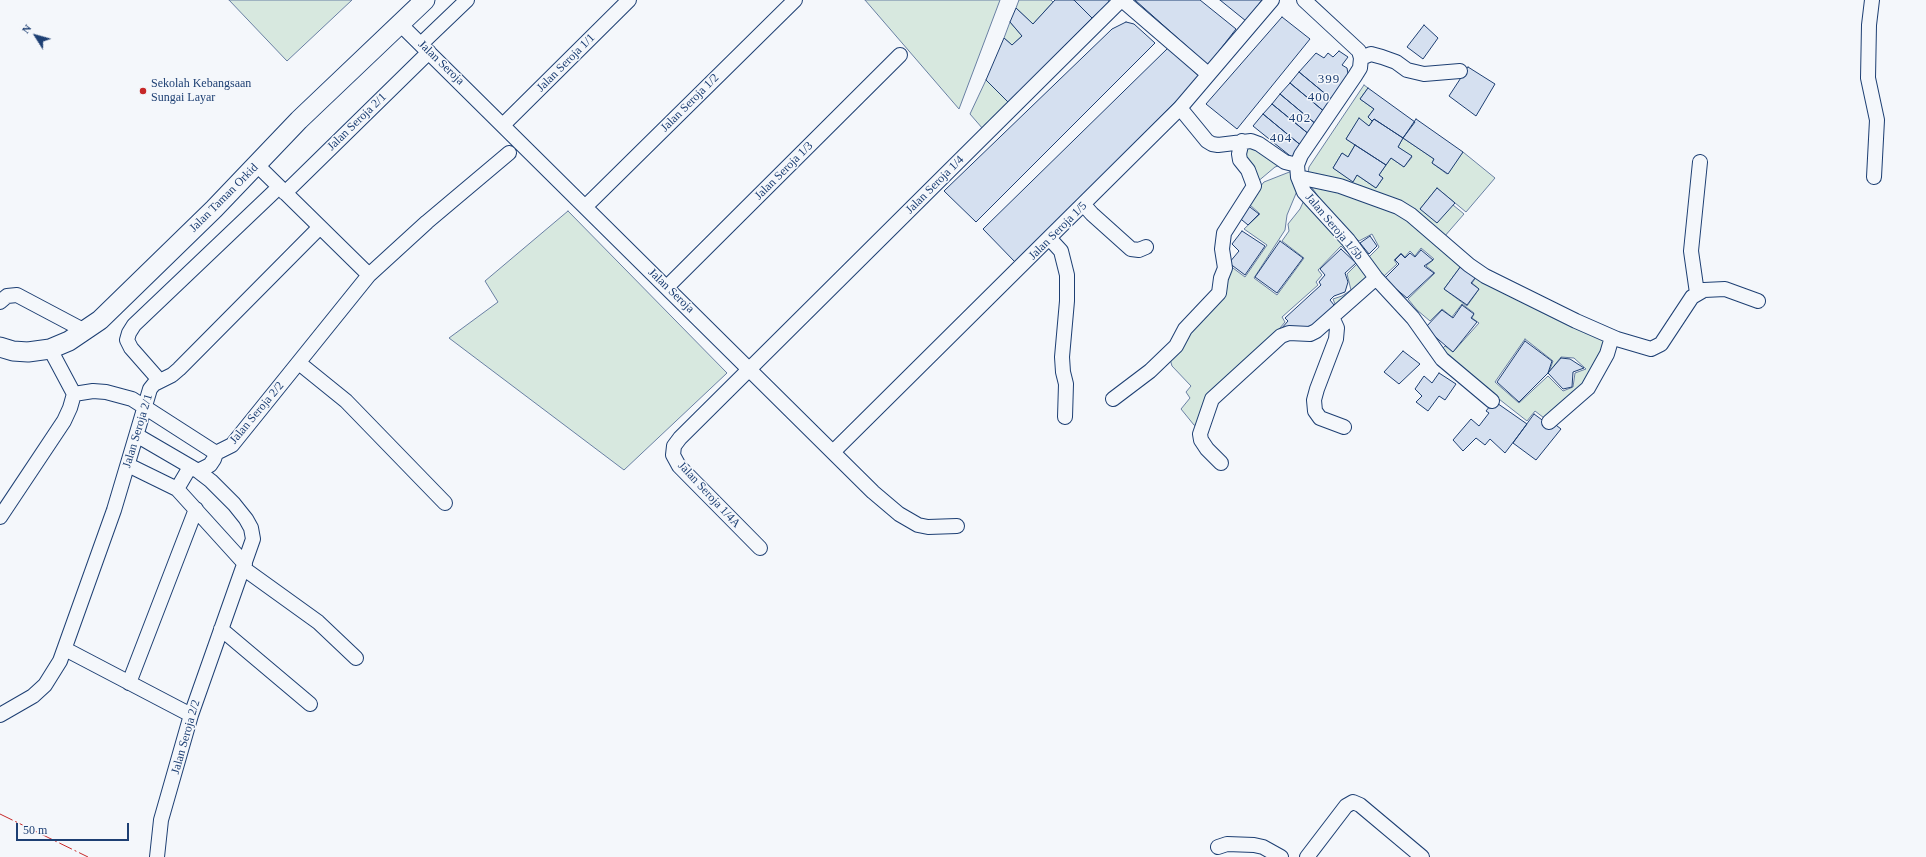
<!DOCTYPE html>
<html>
<head>
<meta charset="utf-8">
<style>
	body { margin:0 }
	#map { position:relative; width:1926px; height:857px; overflow:hidden; background:#f4f7fb; font-family:"Times New Roman",serif }
	canvas { display:block }
	.north { position:absolute; left:16px; top:16px; width:40px; height:40px; -webkit-text-stroke:3px #f4f7fb; paint-order:stroke; rotate:307deg; font-size:11px; font-weight:700; line-height:16px; text-align:center; color:#1d3f73 }
	.north::after { content:''; display:block; margin:auto; width:14px; height:18px; background:#1d3f73; clip-path:polygon(50% 0,100% 100%,50% 72%,0 100%) }
	.scale { position:absolute; left:16px; top:823px; width:113px; height:18px; box-sizing:border-box; border:2px solid #1d3f73; border-top:0; padding-left:5px; font-size:12px; line-height:14px; white-space:nowrap; color:#1d3f73; -webkit-text-stroke:3px #f4f7fb; paint-order:stroke }
</style>
</head>
<body>
<div id="map">
<canvas width="1926" height="857"></canvas>
<div class="north">N</div>
<div class="scale">50 m</div>
</div>
<script>
const ctx = document.querySelector('canvas').getContext('2d');
ctx.lineJoin = 'round';
function fill(path, color) {
  ctx.fillStyle = color;
  ctx.fill(path, 'evenodd');
}
function poly(rows) {
  const path = new Path2D();
  for (const r of rows) {
    path.moveTo(r[0], r[1]);
    for (let i = 2; i < r.length; i += 2) path.lineTo(r[i], r[i + 1]);
  }
  return path;
}
function trace(path, color, width, dash) {
  ctx.strokeStyle = color;
  ctx.lineWidth = width;
  ctx.lineCap = dash ? 'butt' : 'round';
  ctx.setLineDash(dash || []);
  ctx.stroke(path);
}
function write(font, color, halo, rows, align = 'center') {
  ctx.font = font + ' "Times New Roman",serif';
  ctx.lineWidth = 3;
  ctx.setLineDash([]);
  ctx.textBaseline = 'middle';
  ctx.strokeStyle = halo;
  ctx.fillStyle = color;
  for (const [text, x, y, turn = 0] of rows) {
    ctx.save();
    ctx.translate(x, y);
    ctx.rotate((+turn || 0) * Math.PI / 180);
    ctx.textAlign = isNaN(turn) ? turn : align;
    if (halo) ctx.strokeText(text, 0, 0);
    ctx.fillText(text, 0, 0);
    ctx.restore();
  }
}
const green = poly([
	[229,0,352,0,287,61,229,0],
	[865,0,1000,0,959,109,865,0],
	[1019,0,1051,0,1053,2,1033,24,1016,8,1019,0],
	[1010,22,1022,36,1012,45,1004,38,1010,22],
	[986,80,1008,102,983,129,970,114,986,80],
	[1364,85,1368,88,1360,99,1374,109,1368,117,1372,121,1369,126,1359,119,1346,139,1355,145,1348,157,1342,153,1333,168,1353,181,1357,175,1376,188,1383,178,1379,175,1391,158,1404,167,1412,157,1398,147,1403,138,1434,159,1432,163,1447,174,1463,152,1495,178,1466,212,1437,188,1420,209,1453,205,1464,214,1444,237,1413,212,1308,173,1309,167,1364,85],
	[1250,147,1284,164,1275,167,1256,183,1242,151,1250,147],
	[1292,171,1297,191,1287,215,1285,230,1254,278,1277,295,1304,258,1282,241,1289,231,1288,224,1300,209,1306,196,1368,274,1364,285,1337,309,1333,299,1342,296,1351,290,1347,274,1358,263,1341,246,1318,270,1322,275,1316,282,1318,285,1282,317,1285,322,1280,328,1281,332,1264,348,1198,427,1194,425,1181,409,1190,398,1186,392,1191,386,1172,366,1170,359,1229,265,1245,277,1267,245,1244,229,1260,214,1250,205,1249,200,1264,182,1292,171],
	[1308,182,1394,207,1468,266,1610,338,1590,380,1548,421,1535,411,1527,421,1439,352,1445,346,1453,352,1479,323,1472,318,1474,313,1462,304,1452,317,1442,309,1430,321,1417,310,1408,299,1435,273,1426,266,1434,259,1421,248,1415,256,1410,251,1405,257,1401,253,1394,260,1397,264,1383,277,1369,257,1379,247,1372,234,1359,241,1332,216,1308,182],
	[1461,266,1476,277,1472,283,1479,289,1467,306,1444,289,1461,266],
	[1525,339,1553,361,1549,372,1561,357,1574,358,1586,369,1575,373,1573,387,1563,391,1548,376,1519,403,1495,382,1525,339],
	[568,211,727,373,624,470,449,338,498,302,485,281,568,211]
]);
fill(green, '#d7e8df');
trace(green, '#687fa3', 1);
const building = poly([
	[1055,0,1074,0,1092,18,1008,102,986,80,1004,38,1012,45,1022,36,1010,22,1016,8,1033,24,1055,0],
	[1074,0,1109,0,1109,3,1092,18,1074,0],
	[1135,0,1200,0,1236,29,1208,65,1135,0],
	[1220,0,1262,0,1246,21,1220,0],
	[1282,17,1310,39,1237,129,1206,104,1282,17],
	[1126,22,1134,24,1155,43,976,222,944,191,1112,29,1126,22],
	[1424,25,1438,38,1423,59,1407,47,1424,25],
	[1168,48,1200,77,1016,263,983,229,1168,48],
	[1339,51,1348,57,1342,65,1347,68,1349,79,1334,101,1299,72,1316,53,1324,58,1328,53,1333,57,1339,51],
	[1468,67,1495,84,1476,116,1449,96,1468,67],
	[1299,72,1334,101,1326,113,1290,83,1299,72],
	[1290,83,1326,113,1317,125,1280,94,1290,83],
	[1368,88,1415,122,1403,138,1374,119,1372,121,1368,117,1374,109,1360,99,1368,88],
	[1280,94,1317,125,1310,135,1272,104,1280,94],
	[1272,104,1310,135,1303,147,1263,114,1272,104],
	[1263,114,1303,147,1294,159,1253,126,1263,114],
	[1359,118,1369,126,1374,119,1403,138,1398,147,1412,156,1404,167,1391,158,1386,165,1346,139,1359,118],
	[1416,119,1463,152,1448,174,1432,163,1434,159,1403,138,1416,119],
	[1355,145,1386,165,1379,175,1383,178,1376,188,1357,175,1353,182,1333,168,1342,153,1348,157,1355,145],
	[1437,188,1455,203,1437,223,1420,209,1437,188],
	[1246,204,1259,214,1248,225,1236,215,1246,204],
	[1242,231,1265,246,1245,275,1229,263,1239,251,1232,244,1242,231],
	[1370,236,1377,246,1369,254,1360,243,1370,236],
	[1280,241,1303,258,1277,293,1255,277,1280,241],
	[1341,249,1356,263,1345,273,1348,282,1345,292,1334,296,1330,300,1334,305,1307,333,1281,329,1288,321,1285,318,1321,285,1319,282,1325,275,1320,269,1341,249],
	[1421,250,1433,260,1424,266,1434,273,1407,298,1384,279,1399,264,1395,260,1401,254,1405,258,1410,253,1415,257,1421,250],
	[1461,266,1476,277,1471,283,1479,289,1467,305,1444,289,1461,266],
	[1462,305,1474,314,1471,318,1477,322,1453,352,1425,328,1442,310,1453,318,1462,305],
	[1525,341,1552,361,1548,373,1519,402,1497,382,1525,341],
	[1403,351,1420,364,1399,384,1384,372,1403,351],
	[1561,358,1570,359,1584,368,1573,372,1572,387,1563,389,1548,373,1561,358],
	[1439,373,1456,384,1445,400,1439,396,1428,411,1416,402,1422,396,1415,389,1424,376,1432,383,1439,373],
	[1494,401,1527,424,1505,453,1490,439,1485,445,1476,438,1463,451,1453,440,1471,419,1479,426,1489,413,1486,411,1494,401],
	[1534,414,1549,425,1552,422,1561,429,1536,460,1513,443,1534,414]
]);
fill(building, '#d5e0f0');
trace(building, '#1d3f73', 1);
const minor = poly([
	[1122,0,1208,74],
	[1304,0,1359,51,1361,58,1360,68,1355,76,1301,155,1297,165,1298,177,1304,192,1348,240,1376,278,1413,318,1442,359,1492,401],
	[1872,0,1869,25,1868,78,1877,120,1874,177],
	[400,24,873,492,899,514,918,525,928,527,957,526],
	[421,44,467,0],
	[1361,58,1371,54,1382,57,1396,62,1407,70,1424,74,1460,71],
	[1180,108,1207,141,1212,144,1218,145,1251,141,1259,144,1285,162,1297,165],
	[503,125,629,0],
	[257,165,369,275],
	[1298,177,1340,186,1398,207,1411,215,1469,265,1485,276,1576,321,1617,339,1651,349,1661,344,1692,297,1704,290,1725,289,1758,301],
	[285,193,429,52],
	[1084,205,1092,214,1131,249,1139,250,1146,247],
	[585,207,795,0],
	[1050,239,1061,251,1067,275,1067,301,1062,357,1063,372,1066,384,1065,417],
	[667,287,900,55],
	[1697,293,1691,251,1700,162],
	[0,302,7,296,17,295,85,331],
	[1332,317,1337,328,1336,339,1317,389,1314,400,1315,411,1320,418,1344,427],
	[299,363,346,401,445,503],
	[160,381,131,348,127,340,129,333,134,325,279,187],
	[74,394,93,391,106,392,132,399,216,453],
	[1113,399,1150,371,1176,346,1185,329,1219,293,1221,278,1225,268,1222,249,1224,233,1254,186,1248,170,1240,160,1239,154,1242,141],
	[1549,422,1588,388,1607,354,1612,337],
	[138,436,198,471,211,481,234,504,246,519,251,528,253,539,191,715,161,820,157,857],
	[833,452,1180,108,1272,0],
	[216,453,232,445,369,275,427,222,509,153],
	[1221,463,1207,449,1201,440,1200,434,1212,399,1281,336,1289,333,1310,334,1316,331,1376,278],
	[128,465,177,489,245,564],
	[198,471,210,465,214,459,216,453],
	[177,489,190,467],
	[0,517,64,421,70,408,74,394,50,349],
	[760,548,679,466,673,455,674,446,680,438,1121,0],
	[243,568,318,622,356,658],
	[221,629,310,704],
	[65,649,191,715],
	[129,683,196,509],
	[0,715,33,696,45,685,60,661,114,510,150,389,154,384,172,375,179,369,320,227],
	[1218,847,1227,844,1254,845,1263,847,1281,857],
	[1307,857,1346,806,1353,802,1360,805,1422,857]
]);
const secondary = poly([
	[0,347,13,351,28,352,50,349,69,341,100,320,214,209,299,120,425,0]
]);
trace(minor, '#1d3f73', 16);
trace(secondary, '#1d3f73', 21);
trace(minor, '#f4f7fb', 14);
trace(secondary, '#f4f7fb', 19);
trace(poly([
	[0,814,88,857]
]), '#c62828', 1, [14, 3, 2, 3]);
for (const [x, y, r, color] of [
	[143,91,4,"#c62828"]
]) {
  const dot = new Path2D();
  dot.arc(x, y, r, 0, 2 * Math.PI);
  ctx.fillStyle = color;
  ctx.fill(dot);
  trace(dot, '#f4f7fb', 1.5);
}
write('12px', '#1d3f73', '#f4f7fb', [
	["Jalan Seroja",441,63,44],
	["Jalan Seroja 1/1",566,63,-45],
	["Jalan Seroja 1/2",690,103,-45],
	["Jalan Seroja 2/1",357,122,-44],
	["Jalan Seroja 1/3",784,171,-45],
	["Jalan Seroja 1/4",935,185,-45],
	["Jalan Taman Orkid",224,198,-45],
	["Jalan Seroja 1/5b",1334,227,50],
	["Jalan Seroja 1/5",1058,231,-45],
	["Jalan Seroja",671,291,44],
	["Jalan Seroja 2/2",257,413,-50],
	["Jalan Seroja 2/1",138,431,-73],
	["Jalan Seroja 1/4A",709,495,47],
	["Jalan Seroja 2/2",186,737,-74]
]);
write('12px', '#1d3f73', '#f4f7fb', [
	["Sekolah Kebangsaan",151,84],
	["Sungai Layar",151,98]
], 'left');
ctx.letterSpacing = '1px';
write('13px', '#1d3f73', '#f4f7fb', [
	["399",1329,80],
	["400",1319,98],
	["402",1300,119],
	["404",1281,139]
]);
ctx.letterSpacing = '0px';
</script>
</body>
</html>
